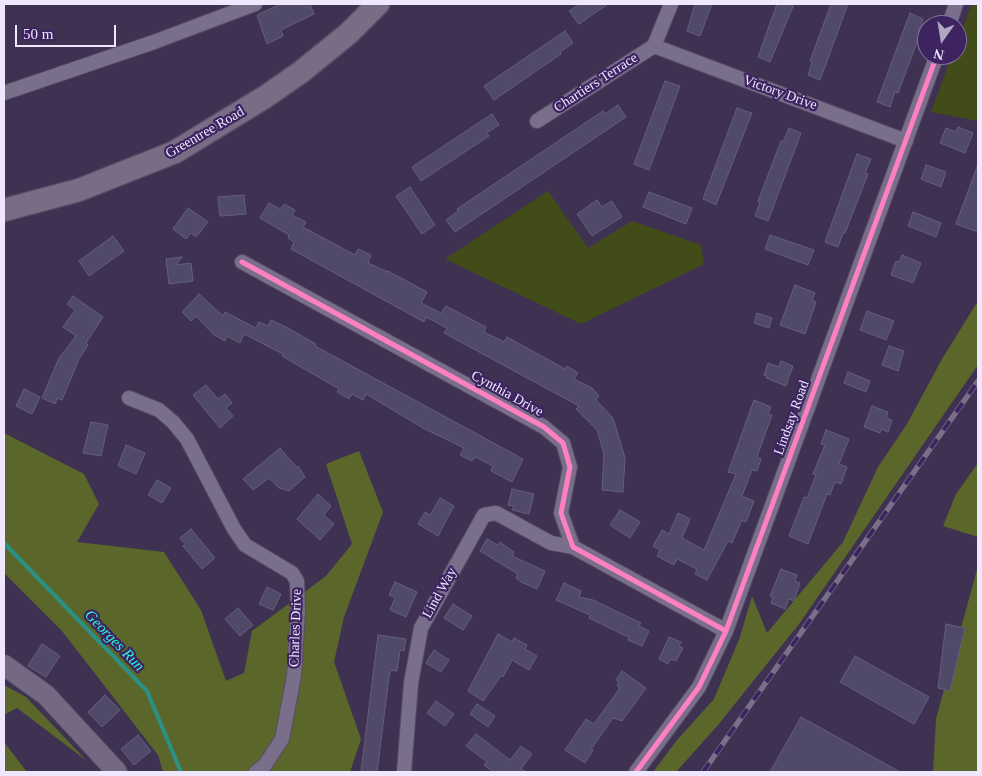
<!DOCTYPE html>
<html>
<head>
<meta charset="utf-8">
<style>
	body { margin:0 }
	#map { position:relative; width:982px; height:776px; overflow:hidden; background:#3f3152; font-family:"Times New Roman",serif }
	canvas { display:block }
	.frame { position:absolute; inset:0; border:5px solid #eee7fe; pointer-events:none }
	.north { position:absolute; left:917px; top:15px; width:50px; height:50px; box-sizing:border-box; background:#3d2360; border:1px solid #84719f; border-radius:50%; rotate:193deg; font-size:14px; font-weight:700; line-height:20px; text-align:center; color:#eee7fe }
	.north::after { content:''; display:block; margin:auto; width:18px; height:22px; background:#b1a7c2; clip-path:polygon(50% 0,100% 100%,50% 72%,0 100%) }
	.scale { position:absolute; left:15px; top:25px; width:101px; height:22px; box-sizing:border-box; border:2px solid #eee7fe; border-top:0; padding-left:6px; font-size:15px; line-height:18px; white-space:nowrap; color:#eee7fe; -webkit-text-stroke:4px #3d2360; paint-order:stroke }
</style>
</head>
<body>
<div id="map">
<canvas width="982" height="776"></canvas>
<div class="frame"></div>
<div class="north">N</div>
<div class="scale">50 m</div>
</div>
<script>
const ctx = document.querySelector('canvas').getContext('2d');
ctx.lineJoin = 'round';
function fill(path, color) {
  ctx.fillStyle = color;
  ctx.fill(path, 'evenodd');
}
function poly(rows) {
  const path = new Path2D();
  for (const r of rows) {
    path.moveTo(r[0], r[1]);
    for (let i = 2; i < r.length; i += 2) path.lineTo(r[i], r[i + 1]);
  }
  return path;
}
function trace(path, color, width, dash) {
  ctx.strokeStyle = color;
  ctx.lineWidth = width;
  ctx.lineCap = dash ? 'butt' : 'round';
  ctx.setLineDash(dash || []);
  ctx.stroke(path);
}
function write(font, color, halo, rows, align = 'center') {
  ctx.font = font + ' "Times New Roman",serif';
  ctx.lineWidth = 4.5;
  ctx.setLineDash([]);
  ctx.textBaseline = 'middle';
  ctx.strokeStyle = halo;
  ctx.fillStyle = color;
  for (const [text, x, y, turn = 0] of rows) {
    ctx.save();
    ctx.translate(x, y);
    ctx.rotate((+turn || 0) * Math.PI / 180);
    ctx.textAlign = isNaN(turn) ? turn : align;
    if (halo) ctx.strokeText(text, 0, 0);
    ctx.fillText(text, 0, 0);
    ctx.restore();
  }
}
fill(poly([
	[972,4,978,4,978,121,931,112,952,55,957,55,957,43],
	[548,191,588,248,632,221,701,245,704,264,581,324,445,259]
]), '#424c18');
fill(poly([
	[978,301,978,365,799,624,718,725,676,772,653,772,677,740,714,699,740,637,752,596,767,633,843,542,878,467,907,424,942,359],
	[4,433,84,474,99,504,77,542,164,552,201,610,226,681,244,673,252,631,326,576,352,544,326,464,359,451,383,512,344,617,334,662,361,739,350,772,163,772,158,755,62,631,4,573],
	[978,463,978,537,943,526,956,494],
	[978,566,978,772,933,772,936,719],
	[4,685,26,697,87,761,17,708,4,715],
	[4,742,27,772,4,772]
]), '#5b672a');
trace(poly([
	[4,543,147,691,181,772]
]), '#2c9084', 4);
const building = poly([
	[281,4,310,4,314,14,281,30,283,36,267,44,257,15,281,4],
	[580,4,608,4,579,24,569,11,580,4],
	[695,4,712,4,700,36,687,31,695,4],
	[777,4,794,4,770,62,758,57,777,4],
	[831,4,848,4,820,80,808,75,812,62,810,61,831,4],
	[910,13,923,19,918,33,920,34,898,93,895,92,890,107,877,102,910,13],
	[565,31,573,43,560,52,561,54,494,100,484,86,565,31],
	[665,81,680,86,649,170,634,164,665,81],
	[618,105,626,117,455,232,446,220,458,211,457,209,603,111,605,114,618,105],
	[737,108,752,113,716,205,703,199,737,108],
	[492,114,499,125,487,133,489,136,421,181,412,167,492,114],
	[958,127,973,133,965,153,940,143,946,128,956,132,958,127],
	[789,128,801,133,768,221,755,216,760,202,758,201,781,141,783,142,789,128],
	[857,154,871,159,865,173,868,174,845,233,843,233,838,247,825,242,857,154],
	[926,165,946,172,941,187,921,179,926,165],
	[977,167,978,167,978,232,956,224,977,167],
	[410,187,435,225,422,234,396,196,410,187],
	[649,192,692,208,686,224,643,207,649,192],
	[244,195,246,214,220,216,218,197,244,195],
	[597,200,602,207,612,201,622,217,592,236,577,214,597,200],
	[269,203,280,209,284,204,295,210,292,215,306,222,303,227,355,255,358,249,371,255,368,263,388,272,388,271,427,292,421,303,441,313,446,306,486,327,484,332,504,342,507,337,565,369,567,366,578,373,574,379,592,388,599,396,596,400,613,418,625,458,623,492,602,490,604,454,597,430,576,409,579,406,444,333,447,328,426,317,424,322,291,249,294,242,288,238,289,235,260,218,269,203],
	[188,208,208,222,196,237,191,233,186,239,173,229,188,208],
	[913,212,941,223,936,237,908,226,913,212],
	[770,235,814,250,808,265,765,249,770,235],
	[113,236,124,251,89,276,79,261,113,236],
	[902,255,921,263,913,283,891,275,896,261,899,262,902,255],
	[182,257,176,265,191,263,193,281,169,284,166,259,182,257],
	[795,285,815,293,812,300,816,302,805,334,780,325,795,285],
	[199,294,223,316,225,312,256,328,259,322,268,326,271,320,286,327,316,344,315,346,523,459,512,482,491,471,493,466,475,457,472,461,460,455,464,448,423,428,366,394,363,400,352,394,349,399,337,392,339,389,282,356,283,354,244,334,240,343,227,336,225,341,214,335,196,316,191,321,182,312,199,294],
	[73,296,103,317,86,343,88,345,79,359,62,400,57,398,55,404,42,398,59,358,76,336,63,327,75,310,67,304,73,296],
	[867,311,894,321,886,340,860,330,867,311],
	[757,313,772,318,769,328,754,323,757,313],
	[889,346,904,351,898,371,882,365,889,346],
	[781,361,793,366,786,386,766,378,767,376,764,375,768,363,779,367,781,361],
	[848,372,870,381,866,392,844,383,848,372],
	[206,385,218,399,225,394,232,403,226,408,233,416,220,428,193,395,206,385],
	[24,389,40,397,32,414,16,406,24,389],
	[754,400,771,407,768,414,772,415,757,457,761,459,757,471,752,470,742,496,754,501,746,522,742,520,732,543,728,541,707,580,695,574,697,569,677,559,674,565,657,556,660,550,653,546,662,530,669,534,678,513,690,519,682,538,704,550,736,474,728,472,754,400],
	[872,406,888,412,886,418,892,420,888,432,881,429,880,433,864,427,872,406],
	[91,422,108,425,101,456,83,453,91,422],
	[826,430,849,439,839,464,847,467,841,484,835,482,830,495,827,494,808,544,789,536,804,497,807,498,816,475,813,474,825,445,821,444,826,430],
	[126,445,145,453,136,474,118,466,126,445],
	[280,448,297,468,298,466,305,477,289,491,279,488,269,478,253,490,243,479,280,448],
	[157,480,171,488,162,503,148,495,157,480],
	[512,489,534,494,529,514,512,510,514,506,508,505,512,489],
	[318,494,331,506,324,515,334,524,320,540,297,519,318,494],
	[440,498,454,506,438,536,418,524,425,512,430,515,440,498],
	[620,510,640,522,630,538,610,525,620,510],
	[191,529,215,558,202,569,183,546,185,544,180,538,191,529],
	[487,539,498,545,500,542,514,552,512,556,545,571,537,589,521,582,516,578,518,574,480,551,487,539],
	[781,569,797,575,795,581,800,583,794,601,789,599,785,609,771,603,773,597,770,596,781,569],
	[395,582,417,592,406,617,390,610,395,598,389,595,395,582],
	[564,583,581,591,579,597,593,600,641,623,639,626,649,631,642,646,628,640,629,637,624,635,589,618,590,615,556,600,564,583],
	[267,587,281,594,273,610,259,604,267,587],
	[453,604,472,616,463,630,444,618,453,604],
	[238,608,253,625,240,636,225,619,238,608],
	[946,624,965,628,950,691,938,688,946,624],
	[498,634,512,642,514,638,527,645,525,649,537,656,529,670,512,660,503,677,501,676,483,701,468,691,498,634],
	[378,635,406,639,404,651,400,650,397,671,390,670,377,772,361,772,378,635],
	[669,637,681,642,679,646,683,648,676,661,671,659,668,664,659,659,669,637],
	[42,644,60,656,46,677,28,666,42,644],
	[434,650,449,660,441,672,426,663,434,650],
	[855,656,929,697,914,724,840,682,855,656],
	[622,671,646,688,622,721,613,718,591,749,593,750,585,763,565,750,586,719,594,724,620,688,617,686,619,682,616,680,622,671],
	[105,695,120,710,102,727,88,712,105,695],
	[436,701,454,714,445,726,427,713,436,701],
	[477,704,495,716,488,727,470,714,477,704],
	[801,717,900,772,770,772,801,717],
	[476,734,510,760,521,746,532,754,521,769,526,772,493,772,484,765,487,762,466,746,476,734],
	[138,735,151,751,134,765,121,749,138,735]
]);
fill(building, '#504967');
trace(building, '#645f7b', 1);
const street = poly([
	[949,25,956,4],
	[654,46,906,141],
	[654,46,671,4],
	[4,93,154,42,255,4],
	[537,121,654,46],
	[242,262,544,427,563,443,570,467,561,513,573,547,726,631],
	[129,398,159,410,173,422,187,439,234,529,245,545,292,573,297,581,298,611,294,676,282,739,265,765,256,772],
	[404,772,411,683,421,628,484,515,496,513,551,543,573,547],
	[636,772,699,687,726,631,937,55]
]);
const secondary = poly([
	[4,665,46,695,117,772]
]);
const primary = poly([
	[4,210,79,190,175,152,265,97,301,72,349,33,378,4]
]);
trace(street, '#574b65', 16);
trace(secondary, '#574b65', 22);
trace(primary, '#574b65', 25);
trace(street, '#7a6f8a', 14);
trace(secondary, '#756883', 20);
trace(primary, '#796c85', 22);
const rail = poly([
	[703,772,978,381]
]);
trace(rail, '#7a6f89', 5.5);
trace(rail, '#3d2360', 4, [11]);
trace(poly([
	[242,262,544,427,563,443,570,467,561,513,573,547,726,631],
	[636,772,699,687,726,631,937,55]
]), '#ff80c0', 5);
write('14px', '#eee7fe', '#3d2360', [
	["Chartiers Terrace",596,83,-33],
	["Victory Drive",780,93,20],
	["Greentree Road",205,133,-30],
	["Cynthia Drive",507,394,29],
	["Lindsay Road",792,418,-70],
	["Lind Way",440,593,-61],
	["Charles Drive",296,628,-88]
]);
write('italic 15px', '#29fbdf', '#3d2360', [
	["Georges Run",114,641,46]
]);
</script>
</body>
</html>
